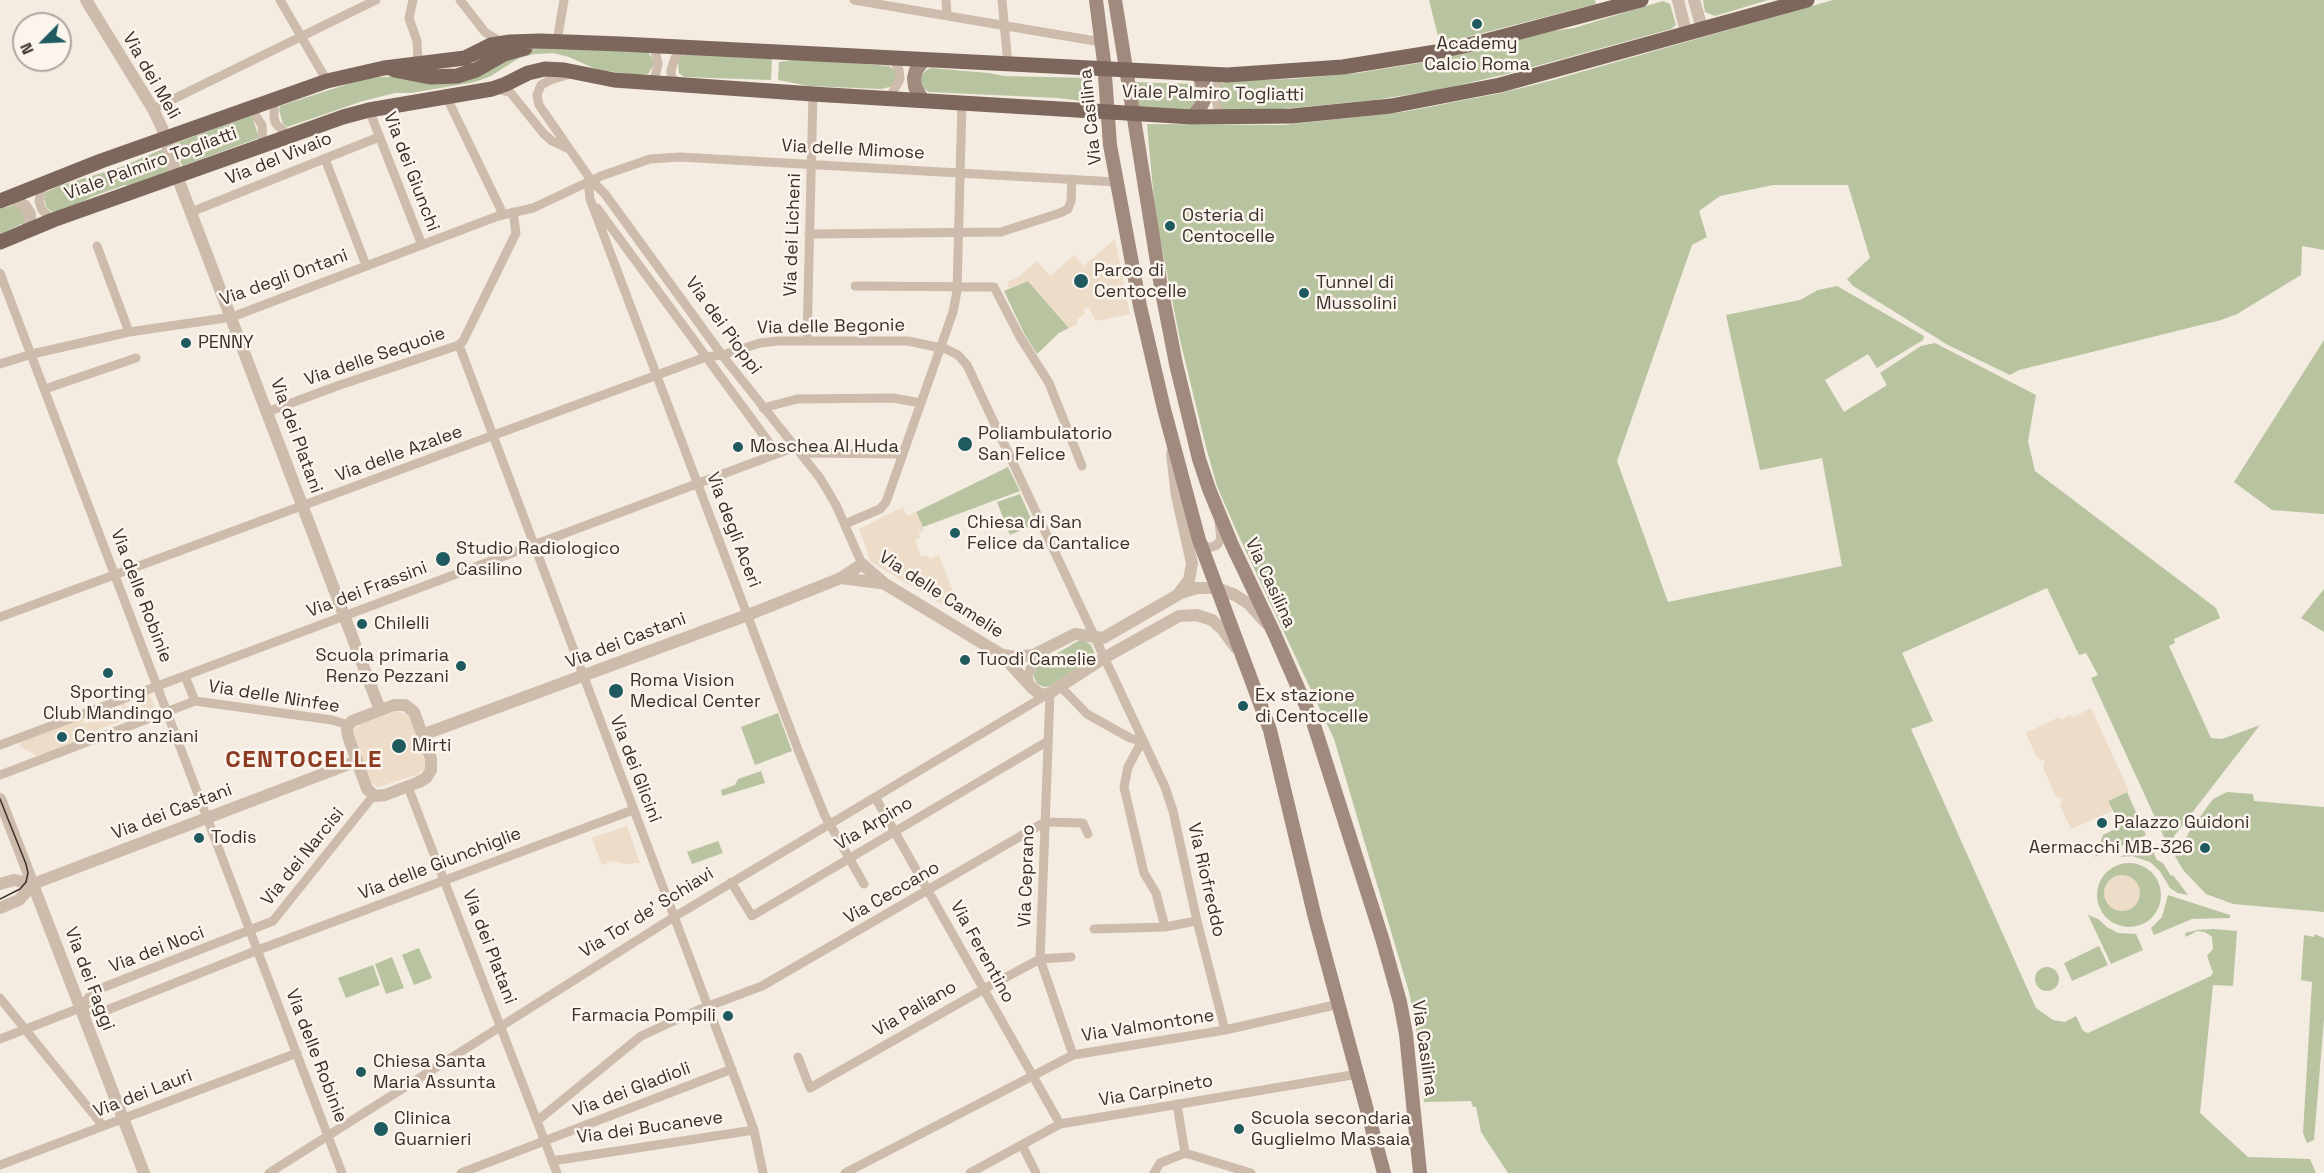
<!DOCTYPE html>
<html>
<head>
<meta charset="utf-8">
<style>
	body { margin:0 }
	#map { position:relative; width:2324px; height:1173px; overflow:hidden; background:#f4ebe1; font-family:"Space Grotesk",sans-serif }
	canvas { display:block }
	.north { position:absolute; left:12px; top:12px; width:60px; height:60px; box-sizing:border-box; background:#fbf5ee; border:2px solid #aea6a0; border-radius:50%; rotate:246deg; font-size:16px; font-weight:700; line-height:24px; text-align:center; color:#3b302b }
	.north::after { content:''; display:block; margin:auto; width:21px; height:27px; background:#1f5a5e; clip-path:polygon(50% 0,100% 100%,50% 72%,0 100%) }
</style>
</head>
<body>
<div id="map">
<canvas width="2324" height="1173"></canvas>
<div class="north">N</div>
</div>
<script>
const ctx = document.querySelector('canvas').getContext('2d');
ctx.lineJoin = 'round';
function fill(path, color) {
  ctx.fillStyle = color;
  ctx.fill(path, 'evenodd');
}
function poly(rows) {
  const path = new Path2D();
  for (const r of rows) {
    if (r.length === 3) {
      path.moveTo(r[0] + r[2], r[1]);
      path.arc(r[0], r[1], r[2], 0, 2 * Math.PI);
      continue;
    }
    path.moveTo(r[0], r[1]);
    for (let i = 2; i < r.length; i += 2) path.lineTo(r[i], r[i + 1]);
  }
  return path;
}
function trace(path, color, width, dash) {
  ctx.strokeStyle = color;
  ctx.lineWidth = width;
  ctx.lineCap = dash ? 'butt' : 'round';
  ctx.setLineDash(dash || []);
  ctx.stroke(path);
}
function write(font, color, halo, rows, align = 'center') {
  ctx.font = font + ' "Space Grotesk",sans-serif';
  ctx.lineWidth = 5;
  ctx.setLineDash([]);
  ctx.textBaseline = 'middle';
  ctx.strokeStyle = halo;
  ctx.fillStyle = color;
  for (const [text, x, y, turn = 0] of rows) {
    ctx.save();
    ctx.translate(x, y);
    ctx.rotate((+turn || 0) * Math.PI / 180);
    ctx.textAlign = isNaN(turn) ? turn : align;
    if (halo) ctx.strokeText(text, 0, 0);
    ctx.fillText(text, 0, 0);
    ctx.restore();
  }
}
fill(poly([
	[1429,0,1595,0,1596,4,1440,44],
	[1703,0,1768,0,1715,16,1705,12],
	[1833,0,2324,0,2324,250,2302,246,2301,275,2237,314,2221,320,2019,370,2010,375,1948,345,1853,286,1847,279,1870,258,1848,185,1773,185,1720,196,1699,211,1707,237,1692,245,1617,461,1668,602,1842,566,1822,458,1760,470,1726,315,1800,300,1818,290,1837,286,1924,336,1923,340,1877,368,1868,354,1825,380,1844,412,1887,385,1880,373,1921,346,1935,343,2036,395,2028,441,2035,471,2216,608,2220,618,2174,639,2175,643,2169,646,2211,738,2222,739,2260,725,2171,840,2167,840,2164,837,2091,678,2098,675,2086,653,2079,655,2047,588,1902,653,1933,721,1911,729,2036,1008,2053,1020,2065,1022,2076,1016,2083,1031,2088,1033,2211,976,2213,973,2207,956,2213,949,2212,937,2205,932,2197,931,2186,937,2185,933,2197,930,2213,929,2237,931,2233,986,2213,985,2200,1113,2248,1157,2310,1159,2316,1173,1508,1173,1481,1132,1476,1107,1473,1107,1471,1101,1424,1102,1418,1039,1409,992,1334,739,1236,530,1217,486,1206,447,1180,340,1155,212,1147,124,1283,125,1403,112,1501,93,1553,80],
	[1663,1,1670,4,1676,25,1671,29,1511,73,1438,90,1374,100,1282,109,1225,111,1220,108,1219,86,1226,81,1292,79,1358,73,1437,60,1553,31,1574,28],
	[545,48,648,52,655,63,648,74,639,75,598,70,569,57,553,53,535,54,519,58,491,76,475,82,411,93,395,93,363,101,287,127,283,124,279,110,280,106,357,81,377,77,395,77,434,82,528,50],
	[695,54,772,59,771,80,684,77,679,73,678,60,684,55],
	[800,59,889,66,896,71,897,78,894,86,881,89,809,86,778,80,779,62],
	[930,68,989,73,1004,76,1092,78,1091,102,1058,98,929,92,920,86,920,75],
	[1134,82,1195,84,1198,86,1200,98,1191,110,1139,108],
	[250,116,253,119,259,138,182,166,173,144],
	[163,149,172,171,130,186,125,185,91,197,68,210,54,213,47,208,44,199,46,192,59,186,121,167],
	[17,204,26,212,24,223,0,234,0,209],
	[1028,281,1069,328,1059,333,1037,354,1025,335,1004,291],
	[2324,340,2324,514,2272,510,2234,482],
	[1008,467,1020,491,923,527,916,512],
	[1020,494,1034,525,1010,535,997,502],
	[2324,589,2324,632,2301,618],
	[1078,641,1085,641,1091,645,1094,652,1093,658,1050,686,1044,687,1037,684,1033,674,1039,664],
	[778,713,792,751,755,765,741,727],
	[761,771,765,783,722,796,721,790,735,785,738,779],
	[2127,792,2146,835,2095,857,2103,835,2121,826,2108,801],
	[2227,792,2253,794,2254,801,2324,807,2324,912,2233,904,2206,894,2183,870,2175,856,2191,829,2213,799],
	[718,841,723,853,692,864,687,852],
	[2146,844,2147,846,2150,845,2157,860,2163,863,2171,876,2173,875,2188,895,2178,893,2170,888,2159,870,2150,862,2132,856,2120,857],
	[2129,895,32],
	[2168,895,2230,915,2230,918,2192,919,2154,935,2151,928,2162,917],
	[2088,915,2098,919,2107,927,2118,933,2136,934,2143,950,2111,964],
	[2315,934,2324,938,2324,1019,2314,1140,2307,1143,2303,1133,2312,982,2301,980,2304,935,2314,937],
	[2099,946,2108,965,2072,981,2064,963],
	[419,948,432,978,414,985,402,955],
	[392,957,404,988,386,994,375,964],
	[373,965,380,985,346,998,338,978],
	[2047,979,12]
]), '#b8c4a0');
fill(poly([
	[1115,239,1130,314,1096,321,1088,306,1083,310,1085,313,1076,321,1078,324,1069,328,1028,281,1009,288,1007,282,1017,278,1037,261,1050,276,1074,255,1084,266],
	[903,507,907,516,916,512,924,531,919,532,920,538,915,540,921,557,926,555,930,559,939,555,962,616,871,562,859,529],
	[149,693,156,710,156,713,146,717,144,712,131,717,132,722,129,723,128,718,99,729,101,734,46,755,42,754,37,756,20,746,20,743,27,736,81,716,84,724,122,709,120,703,124,701,127,707,140,703,138,696],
	[2091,708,2129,791,2108,801,2112,811,2071,829,2060,806,2063,799,2055,796,2043,767,2045,761,2037,758,2026,733,2059,717,2061,720,2070,715,2072,718],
	[397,711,409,716,425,762,425,768,416,775,378,787,370,782,354,737,354,730,360,724],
	[627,826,640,863,625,864,612,861,602,865,592,838],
	[2122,893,18]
]), '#ecdcc8');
trace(poly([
	[280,0,327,81],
	[413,0,409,18,417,41,418,60],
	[460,0,485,32,496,39],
	[854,0,1101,42],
	[946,0,947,16],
	[1002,0,1008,65],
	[557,41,564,0],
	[570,74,550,80,541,85,537,95,539,105,591,180,605,194,722,355,820,478,836,505,862,564],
	[651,82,655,77,658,64,654,46],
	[678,84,671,76,671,70,675,58,684,47],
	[497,89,510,92,544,134,552,141,569,149],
	[446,96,503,214],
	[890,97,900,79,899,70,893,59],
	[274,100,274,118,276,124,288,135],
	[250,107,262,125,263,145],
	[153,109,376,0],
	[369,110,422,245],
	[1219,117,1215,90,1220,75],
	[325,159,364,260],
	[591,180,589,189,590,199,799,752,825,816,864,884],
	[43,184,39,201,42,210,53,220],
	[597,208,773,448],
	[191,212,379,137],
	[809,234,1001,232,1060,213,1068,209,1071,201,1072,179],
	[97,246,129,332],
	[0,273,342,1173],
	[855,286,994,287,1020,337,1049,383,1082,466],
	[807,341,813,94],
	[459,345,742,1097,754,1130,763,1173],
	[459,345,463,341,516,233,513,212],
	[0,364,32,354,129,332,232,317,498,216,533,208,601,176,650,159,680,157,1116,182],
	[45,389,136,358],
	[763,408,797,399,893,398,921,403],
	[267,412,337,386,459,345],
	[803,455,808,453,903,454],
	[845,524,880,509,886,502,953,312,957,291,962,102],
	[1200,542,1209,548,1217,545,1221,539,1219,523],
	[0,617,706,357,722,355,760,343,778,341,908,341,946,349,958,355,967,365,1165,787,1173,811,1197,921,1225,1030],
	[1030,685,1028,676,1030,669,1045,652],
	[1060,686,1087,714,1130,738,1142,741],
	[1050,693,1040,959,1073,1055],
	[195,701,332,720,348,725],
	[1142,741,1128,767,1124,787,1144,873,1156,893,1165,927],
	[0,745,795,447],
	[0,775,195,701,185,676],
	[408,787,557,1173],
	[875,797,1060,1124],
	[731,882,752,916,1048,741],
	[1094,929,1165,927,1191,922],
	[0,998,103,1126],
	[80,1008,94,991,273,921,373,796],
	[0,1039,80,1008,102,1012,258,950,633,810],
	[798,1057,810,1088,984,989,1040,959,1071,957],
	[1177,1104,1185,1153],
	[537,1121,641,1036,698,1010,762,986,1045,822,1083,823,1088,834],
	[1022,1145,1036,1173],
	[1185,1153,1251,1173],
	[552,1161,754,1130],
	[0,1165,297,1053],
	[269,1173,674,917,1048,694],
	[461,1173,732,1069],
	[845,1173,1073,1055,1225,1030,1339,1004],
	[970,1173,1060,1124,1358,1074],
	[1154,1173,1160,1163,1185,1153]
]), '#cdbbac', 9);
trace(poly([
	[86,0,153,109,162,128,177,176,380,710],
	[1678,0,1686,32],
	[1694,0,1702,28],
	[11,197,25,206,30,214,30,222,25,232],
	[1172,454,1177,496,1192,563,1189,580,1179,593],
	[841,578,880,583],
	[1003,655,1015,657,1033,655,1075,634,1103,638,1181,593,1197,588,1216,588,1235,595,1249,604,1266,623],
	[394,705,405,705,414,712,431,759,431,770,426,778,419,782,385,795,375,796,367,789,348,736,347,728,352,721,394,705],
	[422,735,753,613,841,578,862,564,885,584,1002,655,1032,688,1041,695,1050,693,1104,658,1179,616,1197,615,1212,620,1222,629,1236,648],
	[0,799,144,1173],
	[0,884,14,880,33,884],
	[33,884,357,761],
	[0,908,19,900,33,884]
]), '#cdbbac', 12);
trace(poly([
	[1096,0,1104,62,1110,145,1140,306,1164,409,1199,540,1270,730,1315,918,1384,1173],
	[1115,0,1161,287,1176,364,1199,459,1209,489,1232,545,1274,633,1313,722,1382,938,1400,1002,1406,1034,1420,1173],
	[922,99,915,87,914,78,916,70,923,61],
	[1192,117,1200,108,1205,98,1203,84,1198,75]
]), '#a18a7d', 14);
trace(poly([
	[394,70,430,77,457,76,476,70,504,54,525,48],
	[0,201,101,161,327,81,384,68,465,58,491,45,510,42,540,41,621,44,1227,75,1343,67,1436,52,1486,41,1641,0],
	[0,242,53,220,343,117,369,110,492,89,506,84,528,73,545,69,564,70,614,80,813,94,1192,117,1292,116,1391,106,1500,85,1807,0]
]), '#7d675c', 15);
trace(poly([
	[0,799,26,864,28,873,26,882,20,889,0,899]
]), '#3b302b', 1.5);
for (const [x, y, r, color] of [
	[1477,24,6,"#1f5a5e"],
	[1170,226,6,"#1f5a5e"],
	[1081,281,8,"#1f5a5e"],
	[1304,293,6,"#1f5a5e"],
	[186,343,6,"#1f5a5e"],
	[965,444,8,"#1f5a5e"],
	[738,447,6,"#1f5a5e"],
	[955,533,6,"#1f5a5e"],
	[443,559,8,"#1f5a5e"],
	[362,624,6,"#1f5a5e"],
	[965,660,6,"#1f5a5e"],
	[461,666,6,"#1f5a5e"],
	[108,673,6,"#1f5a5e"],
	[616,691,8,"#1f5a5e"],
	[1243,706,6,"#1f5a5e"],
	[62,737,6,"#1f5a5e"],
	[399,746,8,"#1f5a5e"],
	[2102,823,6,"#1f5a5e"],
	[199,838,6,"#1f5a5e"],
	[2205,848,6,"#1f5a5e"],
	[728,1016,6,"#1f5a5e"],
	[361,1072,6,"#1f5a5e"],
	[381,1129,8,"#1f5a5e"],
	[1239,1129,6,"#1f5a5e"]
]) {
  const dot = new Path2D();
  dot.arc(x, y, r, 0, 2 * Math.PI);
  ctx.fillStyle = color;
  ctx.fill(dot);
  trace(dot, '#fbf5ee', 2);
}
write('18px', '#3b302b', '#fbf5ee', [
	["Academy",1477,44,"center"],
	["Calcio Roma",1477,65,"center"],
	["Osteria di",1182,216],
	["Centocelle",1182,237],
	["Parco di",1094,271],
	["Centocelle",1094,292],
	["Tunnel di",1316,283],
	["Mussolini",1316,304],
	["PENNY",198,343],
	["Poliambulatorio",978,434],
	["San Felice",978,455],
	["Moschea Al Huda",750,447],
	["Chiesa di San",967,523],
	["Felice da Cantalice",967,544],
	["Studio Radiologico",456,549],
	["Casilino",456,570],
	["Chilelli",374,624],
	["Scuola primaria",449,656,"right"],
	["Renzo Pezzani",449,677,"right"],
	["Tuodì Camelie",977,660],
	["Roma Vision",630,681],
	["Medical Center",630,702],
	["Sporting",108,693,"center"],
	["Club Mandingo",108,714,"center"],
	["Ex stazione",1255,696],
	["di Centocelle",1255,717],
	["Centro anziani",74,737],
	["Mirti",412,746],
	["Palazzo Guidoni",2114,823],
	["Todis",211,838],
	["Aermacchi MB-326",2193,848,"right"],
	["Farmacia Pompili",716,1016,"right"],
	["Chiesa Santa",373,1062],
	["Maria Assunta",373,1083],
	["Clinica",394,1119],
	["Guarnieri",394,1140],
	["Scuola secondaria",1251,1119],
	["Guglielmo Massaia",1251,1140]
], 'left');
write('18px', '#3b302b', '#fbf5ee', [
	["Via dei Meli",151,76,60],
	["Viale Palmiro Togliatti",1213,94,1],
	["Via Casilina",1091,117,-96],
	["Via delle Mimose",853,150,3],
	["Via del Vivaio",279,159,-22],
	["Viale Palmiro Togliatti",151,164,-20],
	["Via dei Giunchi",411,172,69],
	["Via dei Licheni",793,235,-88],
	["Via degli Ontani",284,278,-20],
	["Via dei Pioppi",723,326,54],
	["Via delle Begonie",831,327,-1],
	["Via delle Sequoie",375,357,-19],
	["Via dei Platani",296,436,70],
	["Via delle Azalee",399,454,-20],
	["Via degli Aceri",733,530,69],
	["Via Casilina",1270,583,65],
	["Via dei Frassini",367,590,-21],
	["Via delle Camelie",941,595,33],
	["Via delle Robinie",141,596,69],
	["Via dei Castani",626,641,-21],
	["Via delle Ninfee",274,697,9],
	["Via dei Glicini",635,769,69],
	["Via dei Castani",172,812,-21],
	["Via Arpino",874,824,-31],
	["Via dei Narcisi",303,857,-51],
	["Via delle Giunchiglie",440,864,-21],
	["Via Ceprano",1027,876,-88],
	["Via Riofreddo",1206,880,77],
	["Via Ceccano",892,893,-30],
	["Via Tor de' Schiavi",647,913,-32],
	["Via dei Platani",489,947,69],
	["Via dei Noci",157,950,-21],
	["Via Ferentino",982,952,61],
	["Via dei Faggi",89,979,69],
	["Via Paliano",915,1009,-30],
	["Via Valmontone",1148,1026,-9],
	["Via Casilina",1424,1048,82],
	["Via delle Robinie",316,1056,69],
	["Via dei Gladioli",632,1090,-21],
	["Via Carpineto",1156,1091,-10],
	["Via dei Lauri",143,1094,-21],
	["Via dei Bucaneve",650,1128,-8]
]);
ctx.letterSpacing = '1.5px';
write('bold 24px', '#8c3b22', '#fbf5ee', [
	["CENTOCELLE",304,760]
]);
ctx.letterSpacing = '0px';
</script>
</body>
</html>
